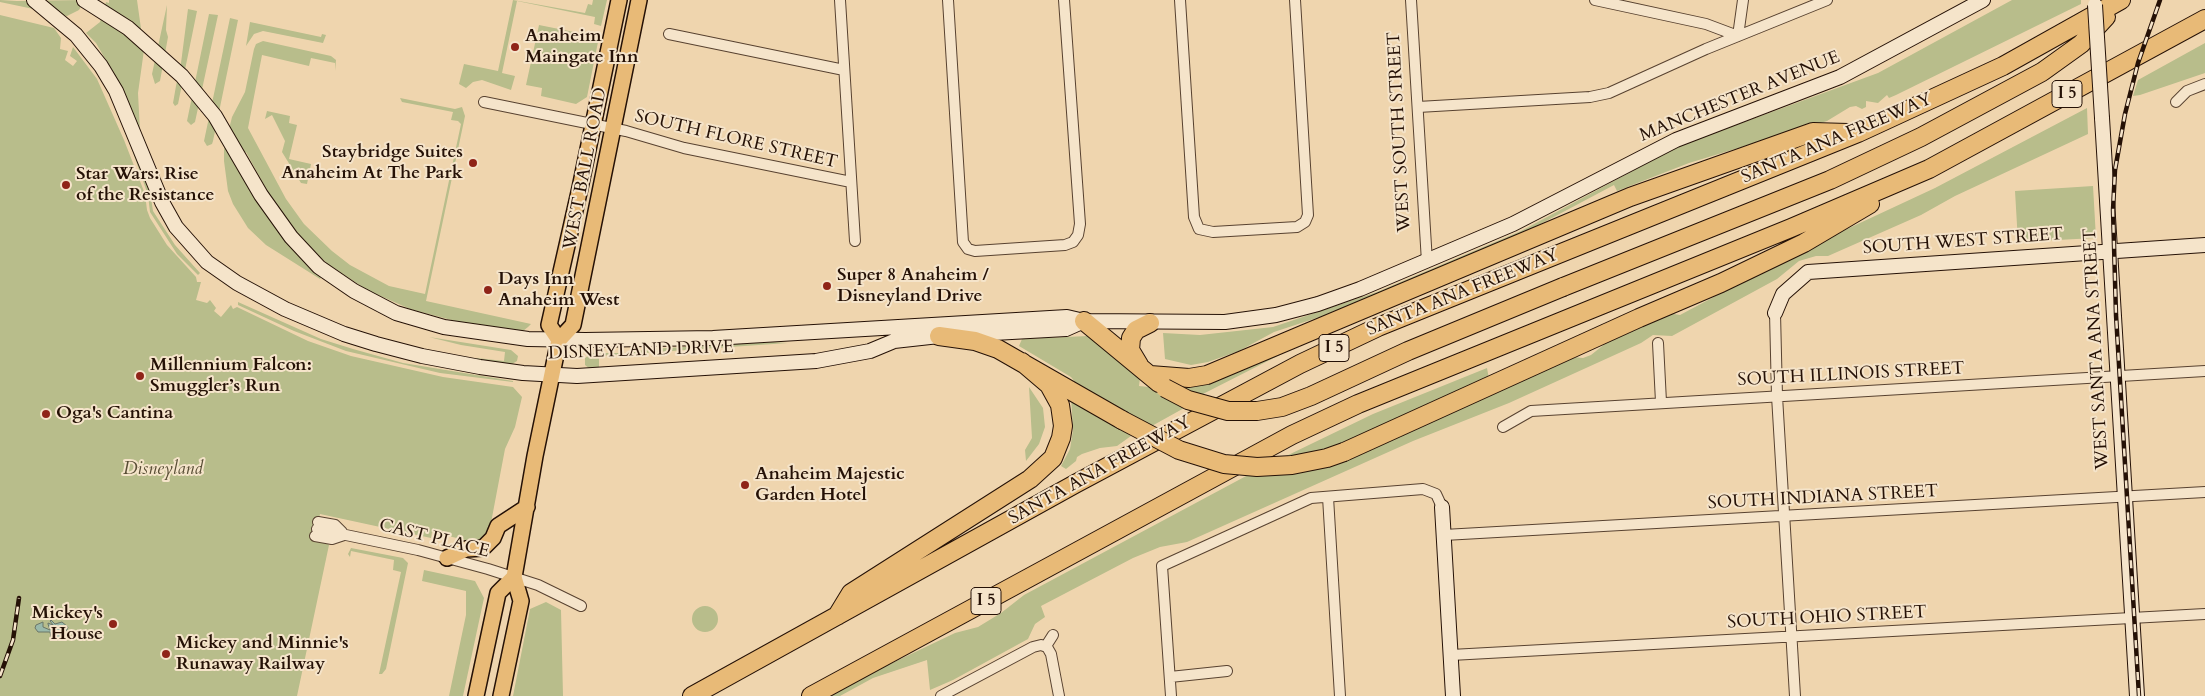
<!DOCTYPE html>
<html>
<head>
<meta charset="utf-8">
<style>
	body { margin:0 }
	canvas { display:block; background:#efd5ae }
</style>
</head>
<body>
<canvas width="2205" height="696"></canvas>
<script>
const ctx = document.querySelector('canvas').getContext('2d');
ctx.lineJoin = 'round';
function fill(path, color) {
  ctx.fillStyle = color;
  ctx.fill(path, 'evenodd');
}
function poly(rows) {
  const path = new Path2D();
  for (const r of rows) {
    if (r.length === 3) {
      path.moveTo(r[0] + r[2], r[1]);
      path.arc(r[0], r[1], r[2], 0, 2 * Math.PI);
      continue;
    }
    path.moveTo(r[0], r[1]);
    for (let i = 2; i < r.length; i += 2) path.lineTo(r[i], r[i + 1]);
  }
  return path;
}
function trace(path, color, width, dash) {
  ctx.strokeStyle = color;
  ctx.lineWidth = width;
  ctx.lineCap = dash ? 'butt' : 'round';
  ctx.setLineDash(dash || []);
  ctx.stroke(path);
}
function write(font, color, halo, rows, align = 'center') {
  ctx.font = font + ' Cardo,serif';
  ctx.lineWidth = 4;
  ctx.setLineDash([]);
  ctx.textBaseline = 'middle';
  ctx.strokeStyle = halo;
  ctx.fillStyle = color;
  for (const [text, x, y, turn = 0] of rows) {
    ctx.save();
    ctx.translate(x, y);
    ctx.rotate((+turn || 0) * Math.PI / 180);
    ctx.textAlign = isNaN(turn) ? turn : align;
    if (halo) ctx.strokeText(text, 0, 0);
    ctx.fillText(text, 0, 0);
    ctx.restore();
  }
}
fill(poly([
	[0,0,17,1,85,0,79,10,67,16,0,2],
	[109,0,137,0,144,50,138,93,140,132,121,86,96,43,86,33,100,22,106,2,109,3],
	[513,0,585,13,588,4,592,5,593,0,607,0,601,26,594,24,595,17,517,1,502,73,515,76,511,90,482,80,473,82,466,88,459,84,464,64,498,71],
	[2012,0,2081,0,2081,4,1896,95,1889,98,1887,95,1878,103,1866,101,1866,107,1862,109,1856,106,1850,107,1827,121,1689,163,1617,191,1614,185,1533,228,1344,309,1274,332,1239,351,1208,362,1191,365,1165,359,1163,333,1200,335,1273,327,1377,292,1521,231,1679,146,1878,73],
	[167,5,166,30,168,37,160,81,155,84,152,74],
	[188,9,197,11,178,104,175,106,173,103,176,86,181,63],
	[209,14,218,15,195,122,191,125,187,121],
	[0,15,54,28,61,38,60,49,68,51,65,60,73,66,77,61,70,56,73,47,97,79,124,140,145,194,147,210,150,218,167,245,196,277,197,282,201,282,196,300,207,303,210,300,216,308,214,311,221,317,231,305,233,309,237,307,308,341,351,356,443,377,513,387,522,397,515,427,505,449,490,528,486,536,475,543,467,543,465,540,432,532,431,538,320,514,315,536,329,545,297,696,0,696],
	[230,18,238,20,213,141,212,144,207,146,204,141],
	[250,22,321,37,322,34,326,35,323,43,263,31,254,34,246,46],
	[539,25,599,37,587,97,576,104,541,96,542,88,526,85],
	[263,41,331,56,336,60,335,71,335,63,311,58,309,66,262,55,248,128,286,199,304,224,332,251,350,265,389,286,425,294,461,124,458,121,451,120,453,112,402,102,400,98,455,109,462,107,465,116,426,301,531,324,528,327,523,331,470,325,410,309,367,290,328,264,310,248,290,225,275,205,246,152,235,160,322,275,320,279,266,245,248,228,233,204,228,191,224,161,224,150,232,117,245,92,254,49,256,44],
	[2205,43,2205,73,2140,95,2133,96,2138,80],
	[2087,108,2088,134,1955,196,1921,215,1828,256,1816,256,1799,261,1777,279,1672,336,1653,335,1641,343,1509,403,1413,441,1187,542,1160,547,1133,558,1041,606,1045,617,1035,624,1028,639,953,680,930,690,927,660,873,678,840,696,831,696,867,675,955,633,978,627,1001,613,1024,595,1248,475,1298,473,1336,464,1573,357,1583,358,1591,355,1611,339,1668,313,1680,315,1802,250,1935,188],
	[267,111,290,116,289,123,297,125,289,159,311,164,307,184,301,183,282,152,285,141,272,115,265,119],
	[133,146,150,191,153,211,175,245,200,273,198,275,177,254,150,212,148,195,131,147],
	[2093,186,2096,238,2018,242,2015,191],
	[238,302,321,339,353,349,403,363,513,381,513,382,440,373,346,351,294,331,238,305],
	[1319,335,1199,396,1169,384],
	[1088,336,1140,378,1139,386,1149,387,1186,407,1150,427,1079,387,1071,377,1019,346,1022,339],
	[429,337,511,350,518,356,517,361,512,364,499,364,476,361,477,358,504,361,505,352,461,345],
	[773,342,788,343,599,356,599,369,590,369,585,365,585,358,592,353,627,353,649,349],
	[1487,368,1489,379,1339,444,1317,453,1282,458,1373,414],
	[1029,387,1043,408,1045,427,1039,444,1026,461,1025,450,1032,438],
	[1071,397,1131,436,1117,446,1100,448,1082,454,1077,457,1076,461,1066,469,1061,466,1070,449,1073,430],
	[351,548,403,558,408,563,386,669,382,674,379,674,401,572,393,570,394,560,351,551,350,557,348,554],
	[424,570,475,581,484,598,463,696,449,696,466,615,466,591,422,581],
	[546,602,561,610,563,696,513,696,530,609],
	[705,619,13]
]), '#b8bd8b');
const water = poly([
	[51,620,55,624,62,622,68,627,65,634,57,640,51,637,50,632,38,632,35,628,36,625,43,622,43,627,50,630,48,624,48,623,53,625,50,621,51,620]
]);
fill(water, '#9ab9aa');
trace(water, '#6b7668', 1);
const street = poly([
	[840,0,855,241],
	[948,0,963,242,968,249,975,251,1065,245,1073,242,1078,235,1080,224,1064,0],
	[1180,0,1194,217,1199,229,1213,232,1297,227,1305,222,1308,215,1295,0],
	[1411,0,1427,262],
	[1595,0,1706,24,1738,36,1743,0],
	[669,34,844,70],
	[484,102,626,131,684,148,851,182],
	[2176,102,2187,91,2205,84],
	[1418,107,1590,97,1609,93,1706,49,1827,0],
	[1775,313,1777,396,1795,696],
	[1658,343,1661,402],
	[1503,427,1531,411,2205,371],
	[1328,497,1340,696],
	[318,522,335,525,342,532],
	[317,529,418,550,488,569,538,585,581,606],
	[1444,535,2205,492],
	[315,536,332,539,344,535],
	[1046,646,1053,635],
	[1451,655,2205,614],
	[1170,677,1227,671],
	[941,696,1033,647,1041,645,1047,647,1051,654,1059,696],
	[1171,696,1162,566,1311,498,1423,489,1436,494,1442,507]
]);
const secondary = poly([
	[34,0,76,35,101,66,116,91,162,202,176,227,207,262,237,283,285,309,344,334,376,344,422,356,480,367,523,373,577,376,816,361,870,351,894,341,939,336,1066,329,1084,321],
	[84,0,128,28,182,76,215,116,261,195,291,237,319,267,354,291,396,313,444,327,528,339,585,340,713,338,1067,317,1084,321,1225,322,1276,315,1318,304,1360,289,1513,224,1676,140,1840,77,1983,0],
	[2102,118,2137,696],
	[1775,313,1783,294,1808,272,2205,245],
	[1442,507,1453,696]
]);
const primary = poly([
	[559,340,549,325,580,188,619,0],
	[447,558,466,549,483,548,493,538,498,526,527,507],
	[476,696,498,593,514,577],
	[501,696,521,601,514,577,535,456,559,340,573,325,639,0]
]);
const highway = poly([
	[1563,287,1830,180,1921,137,2042,72,2081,44,2106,17],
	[1084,321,1159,383],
	[939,336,975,341,998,349,1122,420],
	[1139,365,1130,350,1131,338,1136,330,1150,323],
	[1150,375,1189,378,1207,375,1630,197,1813,132,1848,133],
	[1344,452,1639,318,1721,283,1804,243,1870,204],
	[837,616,851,593,1030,479,1053,458,1061,438,1063,426,1060,405,1049,385,1022,362],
	[692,696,1075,484,1300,364,1378,327,1858,133,2003,66,2121,0],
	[811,696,1292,435,1358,404,1791,228,1929,169,2205,19]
]);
trace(street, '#584230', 12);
trace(secondary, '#251106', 16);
trace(primary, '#251106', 18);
trace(highway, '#251106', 20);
trace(street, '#f5e4ca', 10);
trace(secondary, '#f5e4ca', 14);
trace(primary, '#e8ba77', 15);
trace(highway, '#e8ba77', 18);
const rail = poly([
	[0,676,13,640,19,598],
	[2139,696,2116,315,2113,210,2115,170,2125,114,2138,63,2160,0]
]);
trace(rail, '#251106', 4.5);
trace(rail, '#f5e4ca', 2.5, [8]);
const secondaryBridge = poly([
	[2095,5,2102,118]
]);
const highwayBridge = poly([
	[1165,388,1188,400,1228,411,1257,411,1282,407,1311,396,1408,351,1563,287],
	[1122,420,1179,450,1224,464,1257,467,1292,465,1327,458,1344,452]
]);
trace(secondaryBridge, '#251106', 16, []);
trace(highwayBridge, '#251106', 20, []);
trace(secondaryBridge, '#f5e4ca', 14);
trace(highwayBridge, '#e8ba77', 18);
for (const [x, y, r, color] of [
	[515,47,5,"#8f2418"],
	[473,163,5,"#8f2418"],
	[66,185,5,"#8f2418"],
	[827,286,5,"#8f2418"],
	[488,290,5,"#8f2418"],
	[140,376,5,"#8f2418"],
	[46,414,5,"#8f2418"],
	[745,485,5,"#8f2418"],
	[113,624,5,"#8f2418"],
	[166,654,5,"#8f2418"]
]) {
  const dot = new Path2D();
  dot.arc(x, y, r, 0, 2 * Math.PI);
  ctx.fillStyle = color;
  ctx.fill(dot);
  trace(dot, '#f5e4ca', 2);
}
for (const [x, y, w] of [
	[2067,94,30],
	[1334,348,30],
	[986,601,30]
]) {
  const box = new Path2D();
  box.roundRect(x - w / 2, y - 13.5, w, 27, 4);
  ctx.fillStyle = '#f5e4ca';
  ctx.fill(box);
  trace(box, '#251106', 1);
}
write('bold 16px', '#251106', null, [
	["I 5",2067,94],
	["I 5",1334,348],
	["I 5",986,601]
]);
write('bold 18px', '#251106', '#f5e4ca', [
	["Anaheim",525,37],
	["Maingate Inn",525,58],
	["Staybridge Suites",463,153,"right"],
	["Anaheim At The Park",463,174,"right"],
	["Star Wars: Rise",76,175],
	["of the Resistance",76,196],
	["Super 8 Anaheim /",837,276],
	["Disneyland Drive",837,297],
	["Days Inn",498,280],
	["Anaheim West",498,301],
	["Millennium Falcon:",150,366],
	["Smuggler’s Run",150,387],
	["Oga's Cantina",56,414],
	["Anaheim Majestic",755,475],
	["Garden Hotel",755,496],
	["Mickey's",103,614,"right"],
	["House",103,635,"right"],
	["Mickey and Minnie's",176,644],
	["Runaway Railway",176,665]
], 'left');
write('18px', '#251106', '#f5e4ca', [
	["MANCHESTER AVENUE",1740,97,-22],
	["WEST SOUTH STREET",1400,132,-93],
	["SANTA ANA FREEWAY",1837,139,-23],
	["SOUTH FLORE STREET",736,140,13],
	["WEST BALL ROAD",586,169,-79],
	["SOUTH WEST STREET",1963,242,-4],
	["SANTA ANA FREEWAY",1463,293,-22],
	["WEST SANTA ANA STREET",2097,349,-93],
	["DISNEYLAND DRIVE",641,351,-2],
	["SOUTH ILLINOIS STREET",1851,375,-3],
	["SANTA ANA FREEWAY",1100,471,-29],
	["SOUTH INDIANA STREET",1823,498,-3],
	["CAST PLACE",434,539,14],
	["SOUTH OHIO STREET",1827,618,-3]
]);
write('italic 18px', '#584d35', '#f5e4ca', [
	["Disneyland",163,470]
]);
</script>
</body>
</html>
